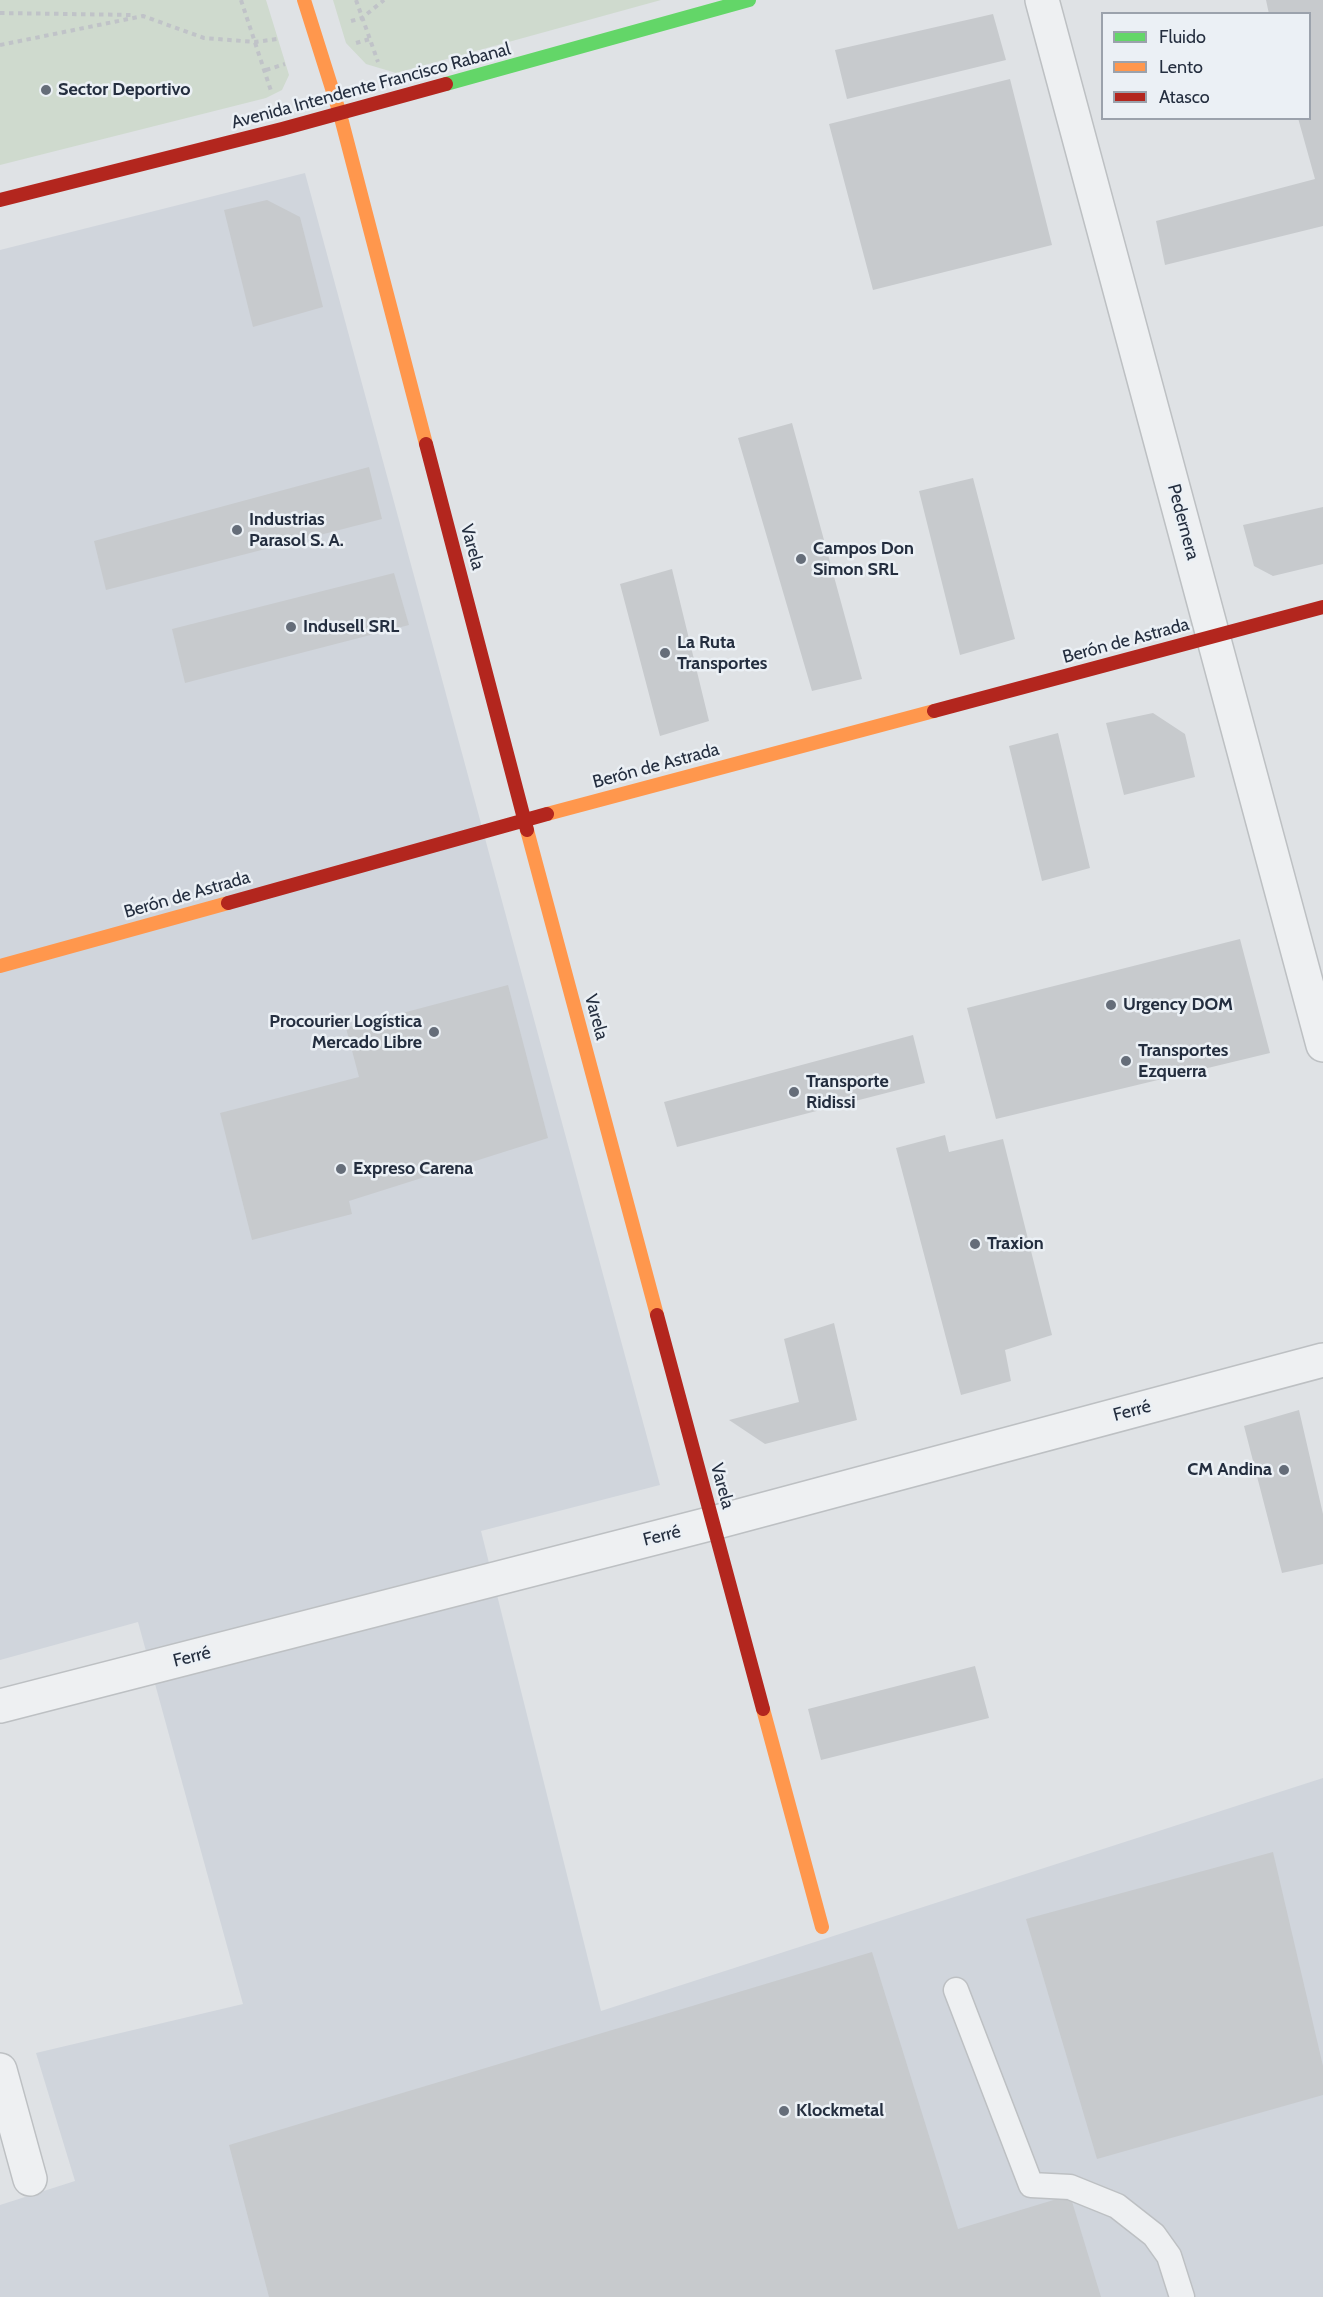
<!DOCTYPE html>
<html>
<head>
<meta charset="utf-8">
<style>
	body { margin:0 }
	#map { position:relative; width:1323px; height:2297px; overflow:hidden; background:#dfe2e5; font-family:Cabin,sans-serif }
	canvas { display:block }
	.legend { position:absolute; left:1101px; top:12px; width:210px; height:108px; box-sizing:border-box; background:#ebf0f5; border:2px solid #9ba2ac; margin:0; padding:8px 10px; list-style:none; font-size:18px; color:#242e3f }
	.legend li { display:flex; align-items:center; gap:12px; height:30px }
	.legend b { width:30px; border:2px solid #9ba2ac }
</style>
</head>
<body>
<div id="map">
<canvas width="1323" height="2297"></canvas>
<ul class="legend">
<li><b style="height:8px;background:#63d668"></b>Fluido</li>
<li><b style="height:8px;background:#ff974d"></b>Lento</li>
<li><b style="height:8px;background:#b3261e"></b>Atasco</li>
</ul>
</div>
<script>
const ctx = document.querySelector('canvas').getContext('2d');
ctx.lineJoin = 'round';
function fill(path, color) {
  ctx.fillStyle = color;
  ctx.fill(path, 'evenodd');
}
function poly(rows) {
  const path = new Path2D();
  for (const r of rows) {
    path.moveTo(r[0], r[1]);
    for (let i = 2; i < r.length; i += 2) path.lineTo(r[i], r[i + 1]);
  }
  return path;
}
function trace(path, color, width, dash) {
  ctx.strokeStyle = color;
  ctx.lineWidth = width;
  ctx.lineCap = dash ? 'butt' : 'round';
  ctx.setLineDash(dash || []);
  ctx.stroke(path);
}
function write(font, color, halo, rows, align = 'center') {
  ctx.font = font + ' Cabin,sans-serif';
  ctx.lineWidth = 5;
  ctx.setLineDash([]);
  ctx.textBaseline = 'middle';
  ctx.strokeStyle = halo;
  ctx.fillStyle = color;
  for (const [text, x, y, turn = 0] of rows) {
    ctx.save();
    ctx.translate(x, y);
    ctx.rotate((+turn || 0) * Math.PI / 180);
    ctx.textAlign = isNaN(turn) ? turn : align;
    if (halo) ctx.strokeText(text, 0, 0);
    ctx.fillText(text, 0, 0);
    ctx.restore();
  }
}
fill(poly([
	[305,173,660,1485,481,1531,601,2011,1323,1778,1323,2297,0,2297,0,2205,75,2181,36,2053,243,2004,138,1622,0,1660,0,250]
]), '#d0d5dc');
fill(poly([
	[0,0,266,0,289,75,282,90,266,98,0,165],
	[333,0,661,0,396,73,366,64,346,43]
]), '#cfdace');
fill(poly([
	[1266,0,1323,0,1323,226,1165,265,1156,221,1315,179,1298,118,1310,118,1310,14,1269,14],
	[993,14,1006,60,847,99,835,50],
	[1010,79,1052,245,873,290,829,124],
	[267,200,300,217,323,307,253,327,224,210],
	[792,423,862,679,812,691,738,438],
	[369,467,382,519,106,590,94,541],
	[973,478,1015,639,960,655,919,491],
	[1323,507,1323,564,1273,576,1254,566,1243,525],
	[672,569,709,721,660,736,620,584],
	[394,573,409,625,185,683,172,629],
	[1153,713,1185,734,1195,777,1124,795,1106,723],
	[1058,733,1090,868,1042,881,1009,746],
	[1240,939,1270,1053,996,1119,967,1008],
	[508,985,548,1138,349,1201,352,1214,252,1240,220,1113,359,1077,346,1028],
	[913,1035,925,1083,677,1147,664,1102],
	[945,1135,949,1152,1003,1139,1052,1335,1005,1350,1011,1381,961,1395,896,1148],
	[834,1323,857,1420,765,1444,729,1420,799,1402,784,1339],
	[1299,1410,1323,1514,1323,1564,1282,1573,1244,1426],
	[975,1666,989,1718,821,1760,808,1709],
	[1273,1852,1323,2066,1323,2095,1097,2159,1026,1919],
	[872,1952,958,2229,1070,2195,1101,2297,269,2297,229,2145]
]), '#c7cacd');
const lane = poly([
	[956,1990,1031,2185,1070,2187,1117,2206,1154,2235,1169,2256,1182,2297]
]);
const street = poly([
	[1042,0,1323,1045],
	[0,1706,713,1523,1323,1360],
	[0,2070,30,2179]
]);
trace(lane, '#bdc0c3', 27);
trace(street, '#bdc0c3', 36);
trace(poly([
	[241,0,272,94],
	[356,0,378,62],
	[0,13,134,15],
	[351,21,362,18,384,0],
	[356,43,370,39],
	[0,45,143,16,204,38,255,42,277,39],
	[266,70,285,64]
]), '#c0c3c8', 4, [4.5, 4.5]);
trace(lane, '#eef0f2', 24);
trace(street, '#eef0f2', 33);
trace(poly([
	[446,84,749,0]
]), '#63d668', 14);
trace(poly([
	[304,0,340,114,426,444],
	[547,814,934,711],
	[527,830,657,1315],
	[0,966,228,903],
	[763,1709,822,1927]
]), '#ff974d', 14);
trace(poly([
	[0,200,282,129,446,84],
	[426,444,527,830],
	[934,711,1323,607],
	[228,903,547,814],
	[657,1315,763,1709]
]), '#b3261e', 14);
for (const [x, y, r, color] of [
	[46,90,6,"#656d79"],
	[237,530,6,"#656d79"],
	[801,559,6,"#656d79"],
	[291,627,6,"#656d79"],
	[665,653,6,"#656d79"],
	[1111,1005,6,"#656d79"],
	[434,1032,6,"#656d79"],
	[1126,1061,6,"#656d79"],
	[794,1092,6,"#656d79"],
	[341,1169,6,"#656d79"],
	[975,1244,6,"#656d79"],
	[1284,1470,6,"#656d79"],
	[784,2111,6,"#656d79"]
]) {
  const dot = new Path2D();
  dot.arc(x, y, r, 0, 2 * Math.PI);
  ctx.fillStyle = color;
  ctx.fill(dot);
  trace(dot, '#ebf0f5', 2);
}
write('18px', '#242e3f', '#ebf0f5', [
	["Avenida Intendente Francisco Rabanal",371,86,-15],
	["Pedernera",1183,522,75],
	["Varela",472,547,75],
	["Berón de Astrada",1126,641,-15],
	["Berón de Astrada",656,766,-15],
	["Berón de Astrada",187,895,-16],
	["Varela",596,1017,75],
	["Ferré",1132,1411,-15],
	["Varela",722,1486,75],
	["Ferré",662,1536,-14],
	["Ferré",192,1657,-14]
]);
write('bold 18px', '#242e3f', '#ebf0f5', [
	["Sector Deportivo",58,90],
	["Industrias",249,520],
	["Parasol S. A.",249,541],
	["Campos Don",813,549],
	["Simon SRL",813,570],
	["Indusell SRL",303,627],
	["La Ruta",677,643],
	["Transportes",677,664],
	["Urgency DOM",1123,1005],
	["Procourier Logística",422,1022,"right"],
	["Mercado Libre",422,1043,"right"],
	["Transportes",1138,1051],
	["Ezquerra",1138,1072],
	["Transporte",806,1082],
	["Ridissi",806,1103],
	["Expreso Carena",353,1169],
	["Traxion",987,1244],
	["CM Andina",1272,1470,"right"],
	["Klockmetal",796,2111]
], 'left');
</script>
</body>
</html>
